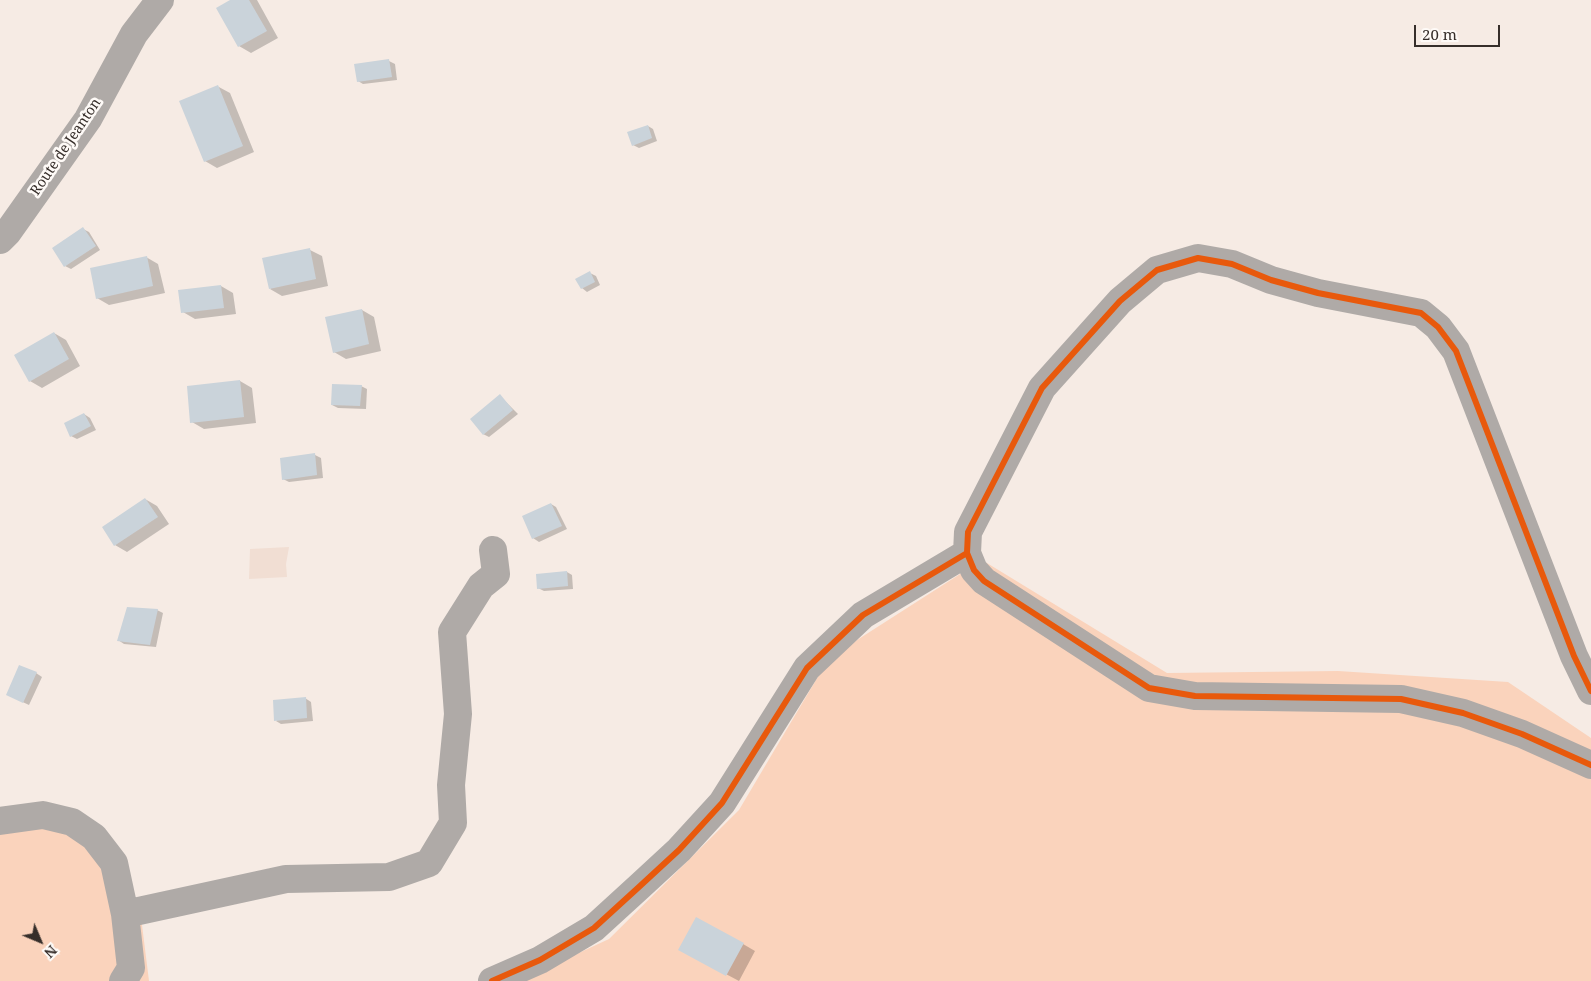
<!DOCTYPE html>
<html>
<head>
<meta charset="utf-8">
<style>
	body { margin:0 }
	#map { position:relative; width:1591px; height:981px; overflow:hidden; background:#f6ebe4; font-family:"Noto Serif",serif }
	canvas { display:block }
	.north { position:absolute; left:15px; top:916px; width:50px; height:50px; -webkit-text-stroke:4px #fefaf7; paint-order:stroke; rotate:135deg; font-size:14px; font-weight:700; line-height:20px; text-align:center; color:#362e2a }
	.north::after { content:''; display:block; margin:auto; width:18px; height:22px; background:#362e2a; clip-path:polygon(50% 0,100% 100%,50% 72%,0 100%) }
	.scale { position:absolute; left:1414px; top:25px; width:86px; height:22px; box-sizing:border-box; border:2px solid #362e2a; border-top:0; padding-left:6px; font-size:15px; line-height:18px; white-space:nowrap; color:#362e2a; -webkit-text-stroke:4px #fefaf7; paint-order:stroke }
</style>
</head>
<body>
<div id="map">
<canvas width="1591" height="981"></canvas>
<div class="north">N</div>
<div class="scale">20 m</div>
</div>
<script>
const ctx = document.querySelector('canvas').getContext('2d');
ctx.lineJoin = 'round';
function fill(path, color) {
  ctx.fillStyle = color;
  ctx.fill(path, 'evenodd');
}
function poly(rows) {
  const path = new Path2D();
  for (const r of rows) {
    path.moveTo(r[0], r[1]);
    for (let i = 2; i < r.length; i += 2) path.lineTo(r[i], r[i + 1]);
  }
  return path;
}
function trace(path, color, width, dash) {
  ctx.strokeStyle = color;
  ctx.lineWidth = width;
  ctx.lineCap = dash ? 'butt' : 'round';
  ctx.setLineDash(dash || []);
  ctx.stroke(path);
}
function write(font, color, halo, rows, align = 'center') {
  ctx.font = font + ' "Noto Serif",serif';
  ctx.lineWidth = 5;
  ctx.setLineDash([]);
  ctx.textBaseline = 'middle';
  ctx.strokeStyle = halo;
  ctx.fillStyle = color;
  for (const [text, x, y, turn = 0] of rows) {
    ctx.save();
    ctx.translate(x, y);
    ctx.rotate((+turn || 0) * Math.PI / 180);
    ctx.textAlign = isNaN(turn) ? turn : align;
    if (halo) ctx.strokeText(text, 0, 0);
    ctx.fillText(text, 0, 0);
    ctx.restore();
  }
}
fill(poly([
	[289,547,286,564,287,577,249,579,250,549]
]), '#f1ded3');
fill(poly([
	[982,560,1167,673,1338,671,1508,682,1591,738,1591,981,518,981,609,939,739,810,829,658],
	[45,827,85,841,140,909,149,981,0,981,0,830]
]), '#fad3bc');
fill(poly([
	[233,0,257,0,278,38,251,53,239,46],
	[389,61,395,64,397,80,363,84,358,81],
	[217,86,230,93,254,152,217,168,205,161],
	[648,126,653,129,657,141,639,148,633,145],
	[83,229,89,232,100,250,71,269,65,266],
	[310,250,322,256,328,286,282,296,270,289],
	[146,257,158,264,165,293,109,305,97,298],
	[590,273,596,276,600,285,587,292,582,288],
	[221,286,233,293,236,314,195,319,183,312],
	[362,310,374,317,381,351,346,359,334,352],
	[54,333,66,340,80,366,42,388,30,381],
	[240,381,252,388,256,423,204,429,192,422,188,387],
	[361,386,367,389,366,409,338,408,332,405],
	[500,396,518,414,489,437,483,434],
	[84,414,90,418,96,430,77,439,71,436],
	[315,455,321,458,323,478,289,482,283,479],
	[145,499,157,506,169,524,127,552,115,545],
	[551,504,556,507,567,529,539,542,533,538,523,517],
	[567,572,572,575,573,589,544,591,538,588],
	[157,610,163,613,156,647,124,644,118,640],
	[36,673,42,677,29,705,14,698],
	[305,698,311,702,313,721,281,724,276,721],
	[743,944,755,951,739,981,692,956]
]), '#0003');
fill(poly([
	[230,0,249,0,267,31,238,47,216,8],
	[389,59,392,77,357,82,354,64],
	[218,85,243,146,204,162,179,101],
	[648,125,652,138,632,146,627,132],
	[83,227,96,246,64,267,52,248],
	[310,248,316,279,269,289,262,258],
	[147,256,153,286,96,299,90,268],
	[590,271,595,282,581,289,575,279],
	[221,285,224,308,181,313,178,290],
	[362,309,369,344,333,353,325,317],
	[54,332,69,359,29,382,14,355],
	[240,380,244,417,190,423,187,386],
	[332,384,362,385,360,406,331,405],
	[500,394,513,410,483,435,470,419],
	[84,413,91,426,70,437,64,423],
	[315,453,317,475,282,480,280,458],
	[145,498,158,517,114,546,102,527],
	[551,503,562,526,532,539,522,516],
	[567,571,568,586,537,589,536,574],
	[127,607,158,609,150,645,117,641],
	[19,665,37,672,23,703,6,695],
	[306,697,307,718,274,721,273,700],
	[696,917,744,943,726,976,678,950]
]), '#cad3da');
trace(poly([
	[0,240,8,232,88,119,134,34,160,0],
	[1591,691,1574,656,1456,351,1438,327,1421,313,1318,293,1271,280,1232,264,1198,258,1157,270,1120,301,1042,388,968,532,967,553,974,570,984,581,1149,688,1195,696,1401,699,1463,713,1522,734,1591,765],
	[0,821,43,815,72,822,94,837,114,863,125,914,131,968,123,981],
	[125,914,286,879,389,877,429,863,453,823,451,785,458,714,452,632,481,586,496,574,493,550],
	[492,981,540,960,594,928,640,886,679,850,722,803,807,668,863,615,967,553]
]), '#afaaa7', 28);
trace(poly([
	[1591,691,1574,656,1456,351,1438,327,1421,313,1318,293,1271,280,1232,264,1198,258,1157,270,1120,301,1042,388,968,532,967,553,974,570,984,581,1149,688,1195,696,1401,699,1463,713,1522,734,1591,765],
	[492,981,540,960,594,928,640,886,679,850,722,803,807,668,863,615,967,553]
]), '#e8590c', 6);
write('14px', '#362e2a', '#fefaf7', [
	["Route de Jeanton",66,147,-56]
]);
</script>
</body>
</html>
